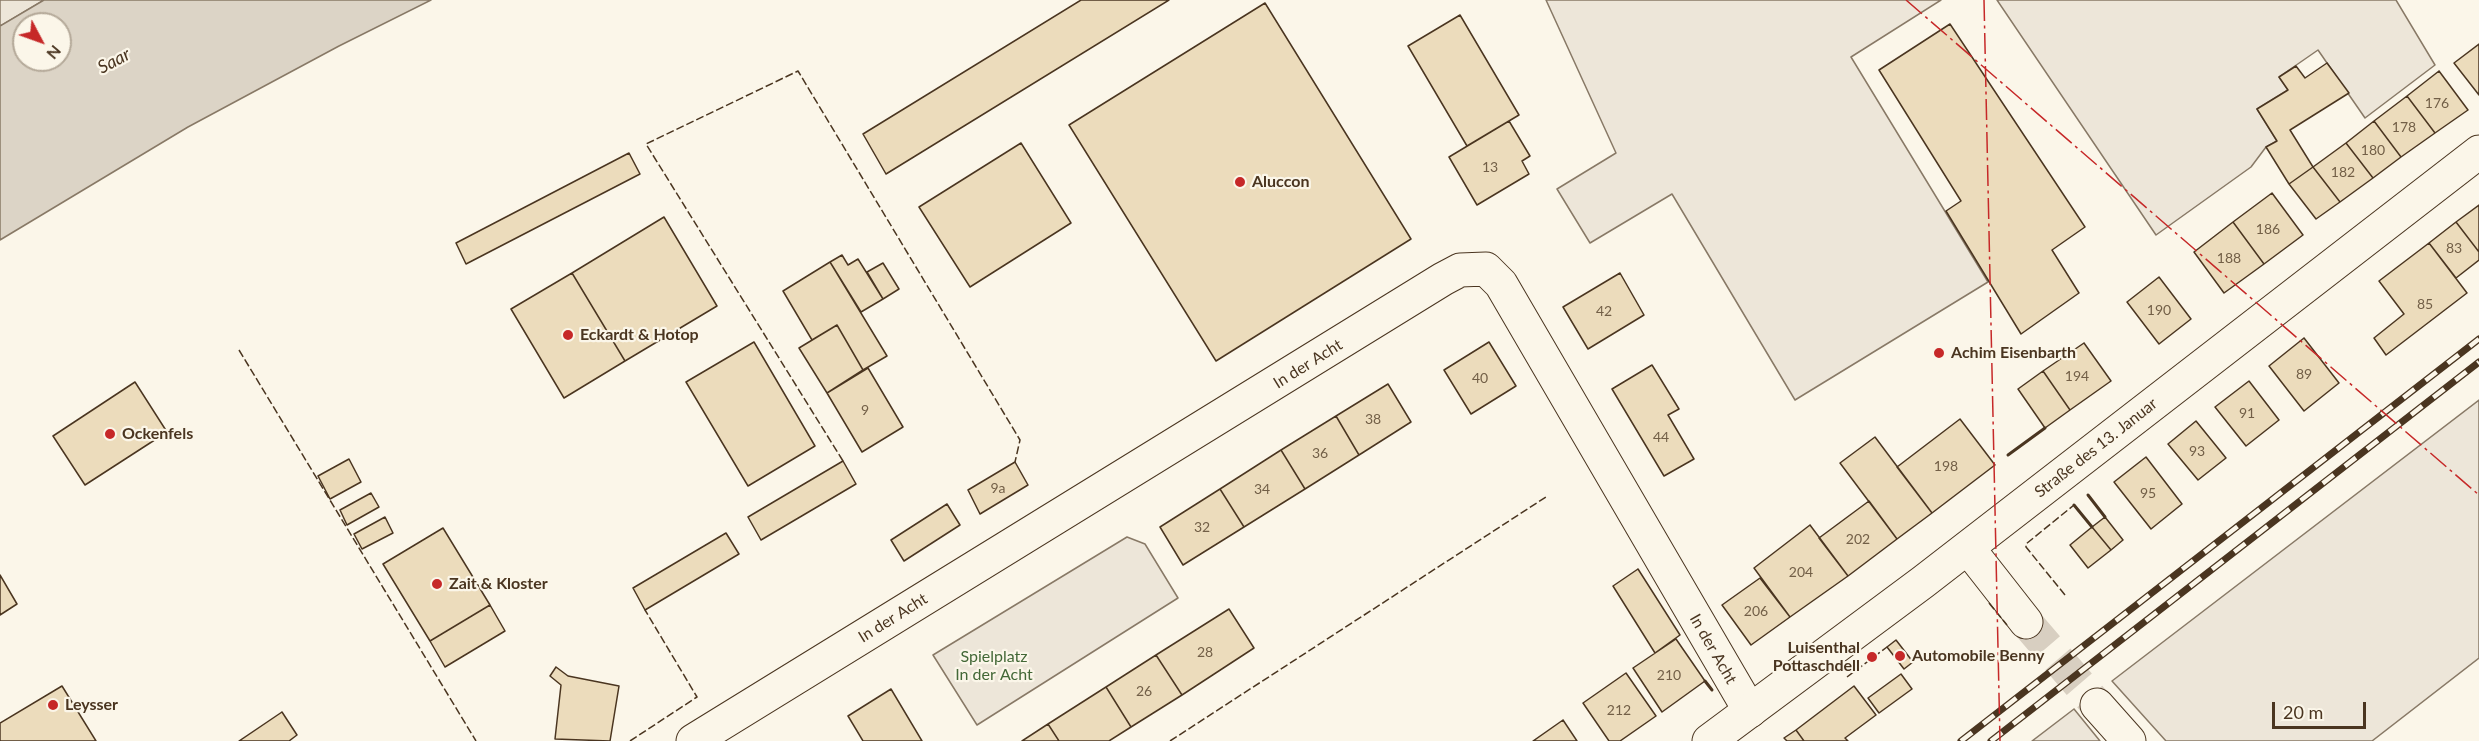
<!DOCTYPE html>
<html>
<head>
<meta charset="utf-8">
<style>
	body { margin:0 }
	#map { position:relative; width:2479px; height:741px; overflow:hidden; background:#fbf6e9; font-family:Lato,sans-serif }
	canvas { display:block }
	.north { position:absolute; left:12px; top:12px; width:60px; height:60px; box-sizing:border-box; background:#fbf6e9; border:2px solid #b4a999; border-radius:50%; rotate:131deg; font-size:16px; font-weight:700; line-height:24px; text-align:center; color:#4a3520 }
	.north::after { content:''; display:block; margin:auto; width:21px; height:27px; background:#c62828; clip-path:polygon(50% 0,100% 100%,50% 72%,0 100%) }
	.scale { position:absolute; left:2272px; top:702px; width:94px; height:27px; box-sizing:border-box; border:3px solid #4a3520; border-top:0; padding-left:8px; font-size:18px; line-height:21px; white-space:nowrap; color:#4a3520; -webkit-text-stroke:4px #fbf6e9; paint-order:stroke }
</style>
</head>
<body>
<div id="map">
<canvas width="2479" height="741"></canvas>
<div class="north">N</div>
<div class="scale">20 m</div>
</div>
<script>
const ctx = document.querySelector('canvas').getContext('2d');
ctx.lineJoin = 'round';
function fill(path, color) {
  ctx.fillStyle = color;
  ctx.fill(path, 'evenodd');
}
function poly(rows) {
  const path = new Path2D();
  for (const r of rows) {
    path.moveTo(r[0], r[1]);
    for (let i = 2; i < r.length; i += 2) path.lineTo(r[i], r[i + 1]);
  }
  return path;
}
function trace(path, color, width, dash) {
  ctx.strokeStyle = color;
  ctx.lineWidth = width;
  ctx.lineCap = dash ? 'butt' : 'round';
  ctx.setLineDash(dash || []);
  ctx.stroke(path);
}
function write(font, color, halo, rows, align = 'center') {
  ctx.font = font + ' Lato,sans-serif';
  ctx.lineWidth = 4.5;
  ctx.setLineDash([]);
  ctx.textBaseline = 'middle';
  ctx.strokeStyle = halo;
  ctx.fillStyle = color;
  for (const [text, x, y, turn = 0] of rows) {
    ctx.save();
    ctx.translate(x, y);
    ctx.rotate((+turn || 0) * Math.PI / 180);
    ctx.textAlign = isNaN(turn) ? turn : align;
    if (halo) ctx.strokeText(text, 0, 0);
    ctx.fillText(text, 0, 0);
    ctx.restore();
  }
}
const green = poly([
	[0,0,44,0,0,26,0,0],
	[1546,0,1941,0,1851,57,1988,282,1795,400,1672,194,1590,243,1557,189,1616,153,1546,0],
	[1997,0,2396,0,2435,65,2365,118,2318,50,2279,77,2288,90,2257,109,2277,141,2266,147,2251,167,2156,235,1997,0],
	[2479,400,2479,658,2372,741,2166,741,2112,681,2479,400],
	[1127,537,1145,544,1178,598,977,725,933,655,1127,537],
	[2074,709,2100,741,2032,741,2074,709]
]);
fill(green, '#ede6d9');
trace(green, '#887966', 1.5);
const water = poly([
	[44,0,431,0,339,46,188,127,0,240,0,26,44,0],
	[24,24,60,24,60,60,24,60,24,24]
]);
fill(water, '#dcd4c6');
trace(water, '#887966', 1.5);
const building = poly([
	[1081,0,1169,0,886,174,863,134,1081,0],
	[1265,3,1411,239,1216,361,1069,125,1265,3],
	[1460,15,1519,115,1467,146,1408,46,1460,15],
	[1950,24,2085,227,2052,250,2079,293,2021,334,1946,211,1961,201,1879,70,1950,24],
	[2479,44,2479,95,2454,63,2479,44],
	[2327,63,2349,93,2290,130,2313,167,2289,184,2266,147,2277,141,2257,109,2288,90,2279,77,2296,66,2305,78,2327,63],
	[2439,71,2468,110,2435,133,2407,96,2439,71],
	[2407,96,2435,133,2401,157,2374,121,2407,96],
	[1509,121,1530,156,1522,161,1529,174,1477,205,1449,157,1509,121],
	[2374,121,2401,157,2373,178,2346,143,2374,121],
	[1021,143,1071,223,970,287,919,207,1021,143],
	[2346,143,2373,178,2340,202,2313,167,2346,143],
	[629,153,640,174,466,264,456,243,629,153],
	[2313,167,2340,202,2316,219,2289,184,2313,167],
	[2272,193,2303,235,2264,264,2233,222,2272,193],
	[2479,205,2479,252,2456,222,2479,205],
	[664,217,717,306,625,361,572,273,664,217],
	[2233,222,2264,264,2224,293,2194,252,2233,222],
	[2456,222,2479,252,2479,260,2456,278,2429,243,2456,222],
	[2429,243,2467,293,2386,355,2374,338,2404,314,2379,281,2429,243],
	[842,255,848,265,858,259,883,299,861,312,830,262,842,255],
	[830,262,887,356,863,370,837,325,812,340,783,291,830,262],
	[883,263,899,289,883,299,867,272,883,263],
	[572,273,625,361,564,398,511,309,572,273],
	[1620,273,1644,315,1588,349,1563,307,1620,273],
	[2159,277,2191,319,2159,344,2127,302,2159,277],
	[837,325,863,370,827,393,799,348,837,325],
	[2304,338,2339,383,2304,411,2269,366,2304,338],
	[754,342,815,446,748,486,686,382,754,342],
	[1489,342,1516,386,1471,414,1444,370,1489,342],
	[2084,343,2111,381,2070,410,2043,371,2084,343],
	[1652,365,1679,409,1668,415,1694,459,1664,476,1612,389,1652,365],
	[868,368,903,427,862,452,827,393,868,368],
	[2043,371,2070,410,2045,428,2018,389,2043,371],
	[2249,381,2279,420,2246,446,2215,407,2249,381],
	[135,382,167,432,85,485,53,436,135,382],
	[1388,384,1411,422,1359,455,1336,416,1388,384],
	[1336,416,1359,455,1305,489,1281,450,1336,416],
	[1960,419,1995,465,1932,513,1897,467,1960,419],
	[2196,421,2226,458,2198,480,2168,444,2196,421],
	[1875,437,1932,513,1897,539,1840,463,1875,437],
	[1281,450,1305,489,1244,527,1220,489,1281,450],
	[2146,457,2182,504,2151,529,2114,482,2146,457],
	[349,459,361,482,330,499,318,476,349,459],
	[843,461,856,484,761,540,748,517,843,461],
	[1015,462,1028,485,980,514,968,490,1015,462],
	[1220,489,1244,527,1183,565,1160,527,1220,489],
	[371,493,379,507,347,525,340,510,371,493],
	[1869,501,1897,539,1848,576,1819,538,1869,501],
	[947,504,960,525,904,561,891,540,947,504],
	[385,517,393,533,362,549,354,534,385,517],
	[2105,517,2123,540,2111,550,2092,527,2105,517],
	[1810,525,1848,576,1790,617,1754,568,1810,525],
	[2092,527,2111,550,2088,568,2070,545,2092,527],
	[443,528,490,605,430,641,383,564,443,528],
	[726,533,739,554,645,610,633,588,726,533],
	[1638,569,1680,635,1655,653,1613,586,1638,569],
	[0,575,17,604,0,615,0,575],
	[1760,578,1790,617,1751,645,1722,605,1760,578],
	[490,605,505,631,445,667,430,641,490,605],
	[1229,609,1254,648,1182,695,1156,655,1229,609],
	[1676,639,1705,681,1662,712,1633,668,1676,639],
	[1896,640,1913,662,1904,669,1887,647,1896,640],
	[1156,655,1182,695,1131,727,1106,687,1156,655],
	[556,667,568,676,619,686,610,741,555,739,561,685,550,676,556,667],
	[1626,673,1656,716,1620,741,1609,741,1583,703,1626,673],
	[1901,674,1912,689,1879,713,1868,698,1901,674],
	[62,686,96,741,0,741,0,723,62,686],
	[1854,686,1876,715,1845,738,1848,741,1804,741,1796,730,1854,686],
	[1106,687,1131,727,1109,741,1059,741,1048,724,1106,687],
	[891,689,922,741,863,741,848,716,891,689],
	[282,712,297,735,289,741,239,741,282,712],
	[1563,720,1577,741,1533,741,1563,720],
	[1048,724,1059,741,1022,741,1048,724],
	[1796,730,1804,741,1787,741,1784,738,1796,730]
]);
fill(building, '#ecdcbc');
trace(building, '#4a3520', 1.5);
trace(poly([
	[2026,622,2097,705]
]), '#d8cfc1', 33, [33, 16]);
const minor = poly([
	[1968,548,2026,622],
	[2097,705,2129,741],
	[693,741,1443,279,1460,270,1486,269,1501,284,1750,711]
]);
const major = poly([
	[1709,741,1923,582,2479,152]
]);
trace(minor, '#4a3520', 35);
trace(major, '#4a3520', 35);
trace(minor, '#fbf6e9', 33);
trace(major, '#fbf6e9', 33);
const rail = poly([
	[1961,741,2479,339],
	[1991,741,2479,362]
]);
trace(rail, '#4a3520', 7);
trace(rail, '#fbf6e9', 4.5, [14]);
trace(poly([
	[239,350,476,741],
	[843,461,646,144,798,71,1020,440,1015,462],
	[2065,595,2026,547,2026,544,2074,505],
	[1989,603,2007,625],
	[1847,677,1887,647],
	[630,741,697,697,645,610],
	[1170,741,1546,497]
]), '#4a3520', 1.5, [8, 3]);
trace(poly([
	[2008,455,2045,428],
	[2088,495,2105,517],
	[2074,505,2092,527],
	[1705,681,1712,690]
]), '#4a3520', 3);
trace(poly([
	[1906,0,2479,495],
	[1984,0,2000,741]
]), '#c62828', 1.5, [21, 4.5, 3, 4.5]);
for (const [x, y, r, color] of [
	[1240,182,6,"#c62828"],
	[568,335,6,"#c62828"],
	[1939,353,6,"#c62828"],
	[110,434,6,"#c62828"],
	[437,584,6,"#c62828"],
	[1900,656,6,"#c62828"],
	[1872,657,6,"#c62828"],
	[53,705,6,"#c62828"]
]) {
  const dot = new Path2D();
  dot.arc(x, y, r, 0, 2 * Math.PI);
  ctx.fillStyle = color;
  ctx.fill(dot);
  trace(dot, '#fbf6e9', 2);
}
write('14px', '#725f47', null, [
	["176",2437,103],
	["178",2404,127],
	["180",2373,150],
	["13",1490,167],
	["182",2343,172],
	["186",2268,229],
	["83",2454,248],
	["188",2229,258],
	["85",2425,304],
	["190",2159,310],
	["42",1604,311],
	["89",2304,374],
	["194",2077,376],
	["40",1480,378],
	["9",865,410],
	["91",2247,413],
	["38",1373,419],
	["44",1661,437],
	["93",2197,451],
	["36",1320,453],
	["198",1946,466],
	["9a",998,488],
	["34",1262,489],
	["95",2148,493],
	["32",1202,527],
	["202",1858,539],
	["204",1801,572],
	["206",1756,611],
	["28",1205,652],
	["210",1669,675],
	["26",1144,691],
	["212",1619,710]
]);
write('bold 16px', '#4a3520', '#fbf6e9', [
	["Aluccon",1252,182],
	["Eckardt & Hotop",580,335],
	["Achim Eisenbarth",1951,353],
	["Ockenfels",122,434],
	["Zait & Kloster",449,584],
	["Luisenthal",1860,648,"right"],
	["Pottaschdell",1860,666,"right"],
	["Automobile Benny",1912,656],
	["Leysser",65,705]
], 'left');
write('16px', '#4a3520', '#fbf6e9', [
	["In der Acht",1308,364,-32],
	["Straße des 13. Januar",2096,448,-38],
	["In der Acht",893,618,-32],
	["In der Acht",1713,649,60]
]);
write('16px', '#436837', '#fbf6e9', [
	["Spielplatz",994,657],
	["In der Acht",994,675]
]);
write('italic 18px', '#4a3520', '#fbf6e9', [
	["Saar",114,61,-28]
]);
</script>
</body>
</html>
